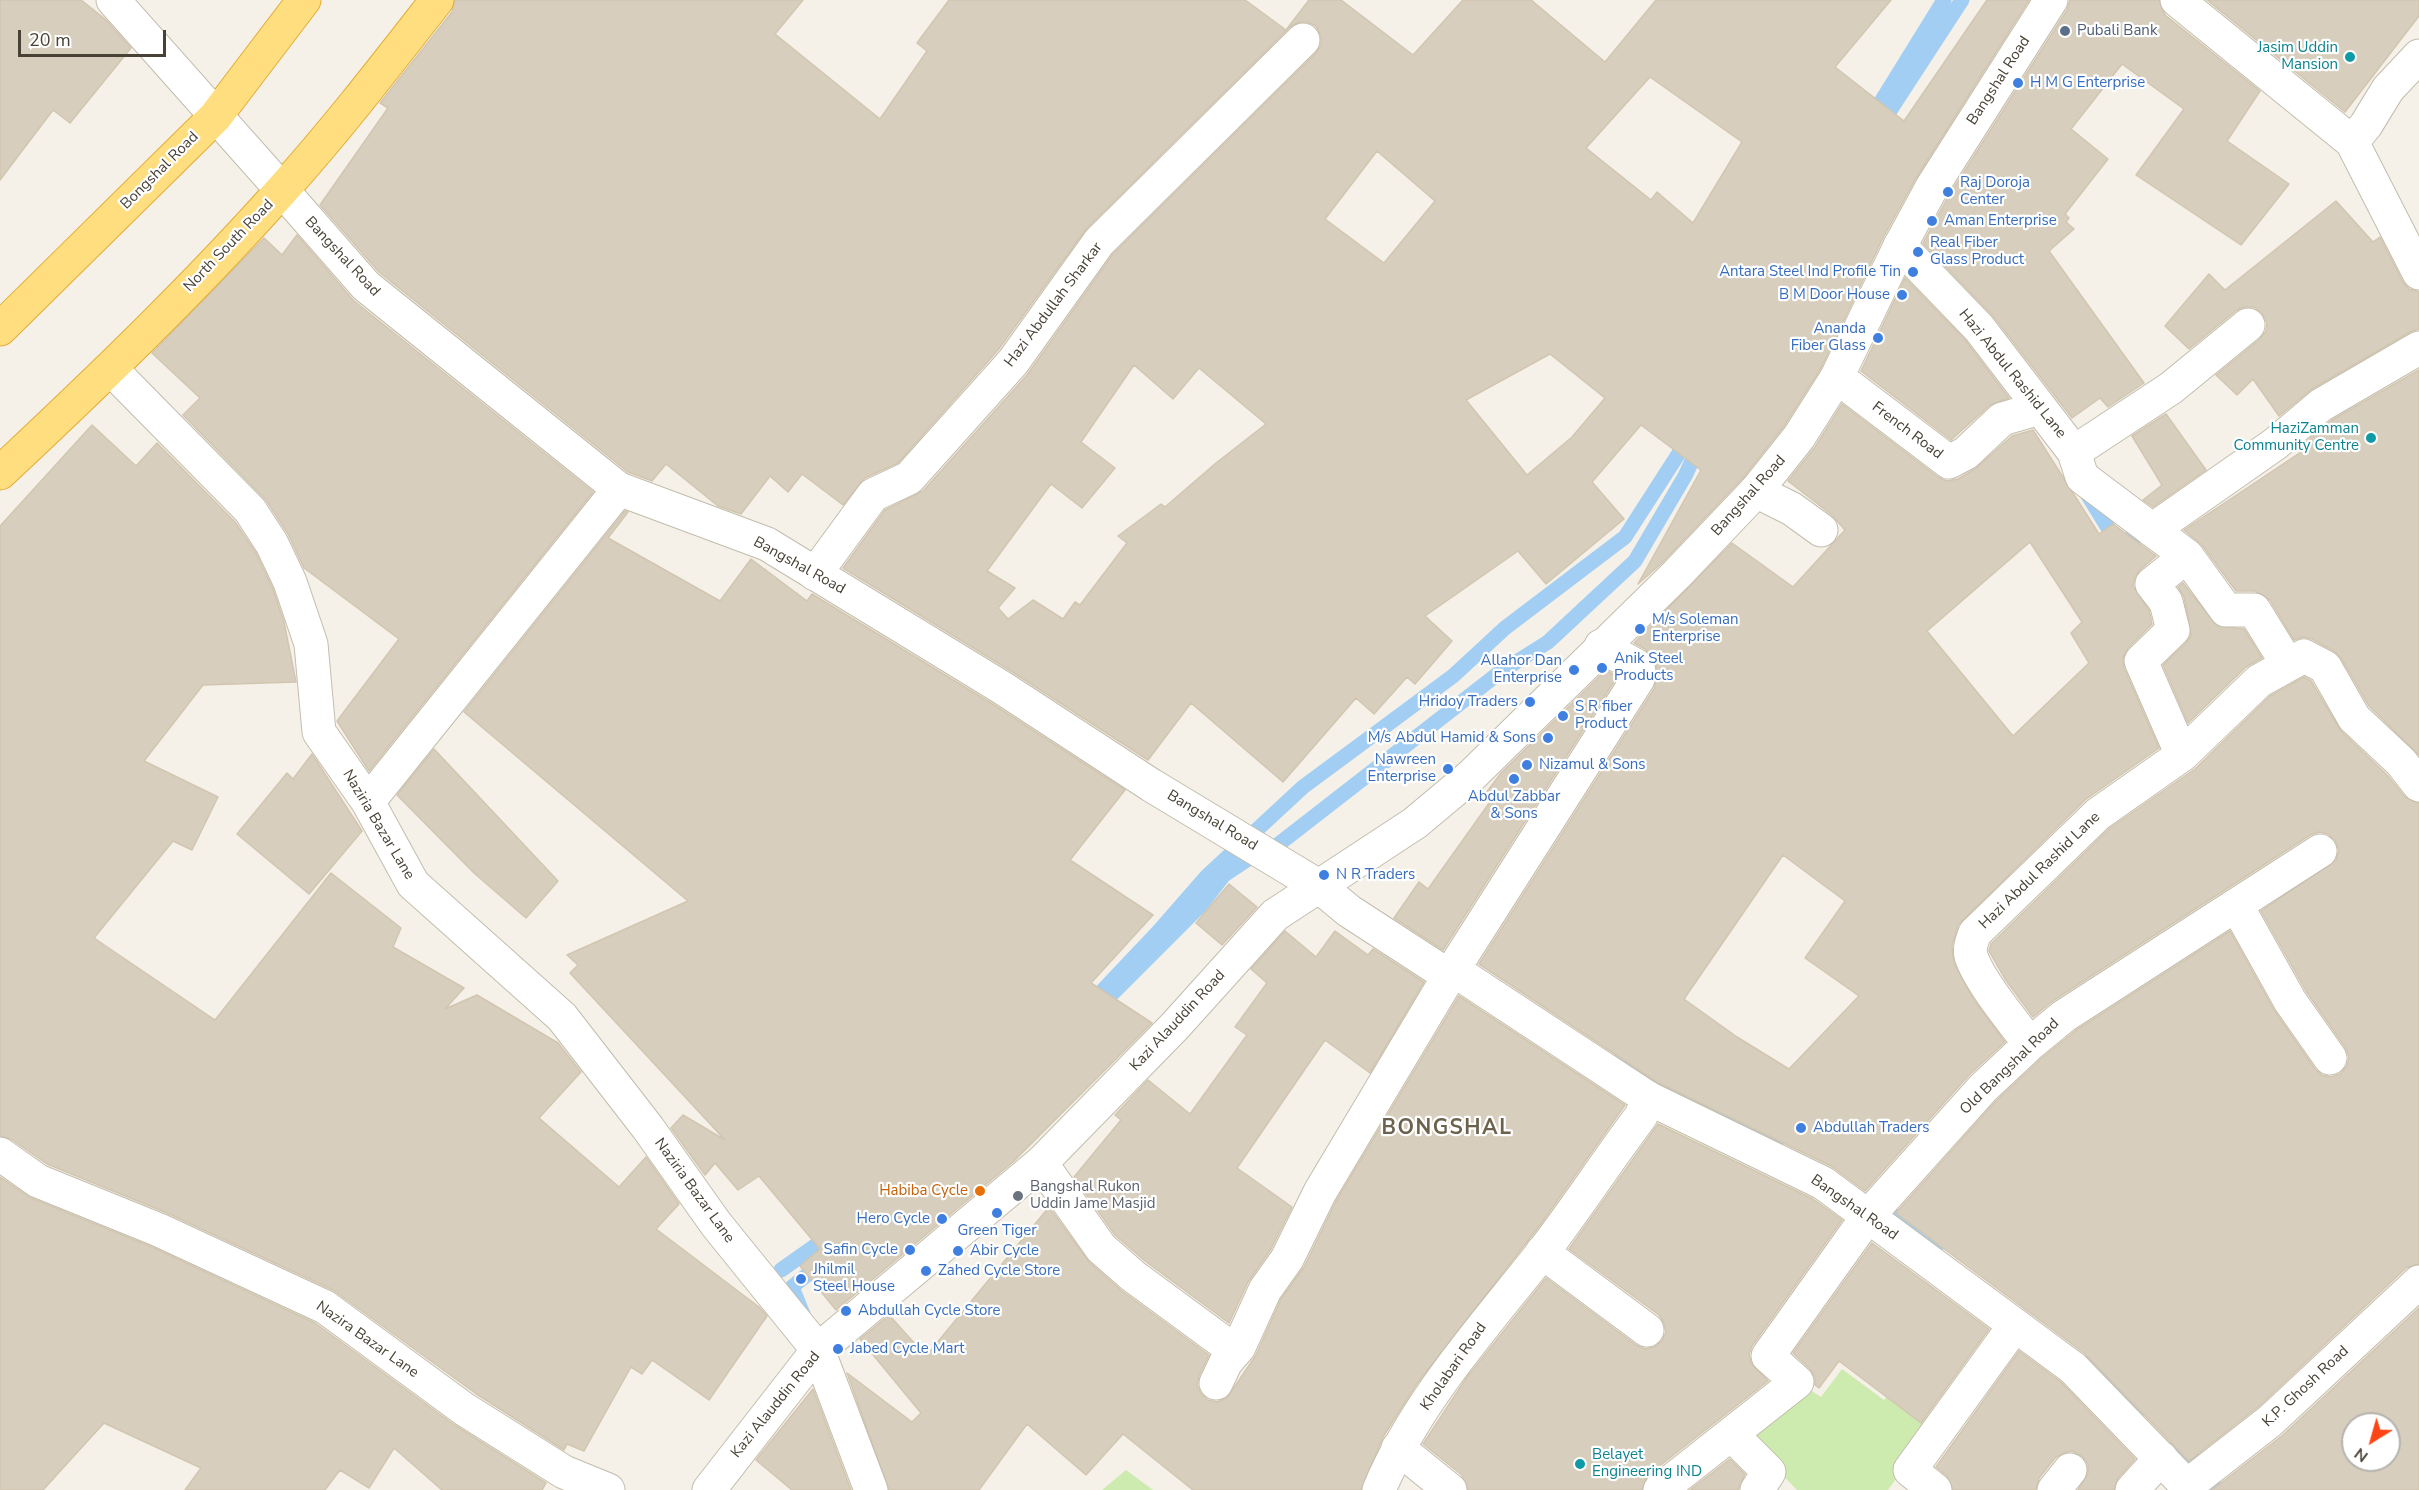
<!DOCTYPE html>
<style>
body{margin:0}
#map{position:relative;width:2419px;height:1490px;overflow:hidden;background:#f5f1e8;font-family:"Nunito Sans",sans-serif}
canvas{display:block}
.north{position:absolute;left:2341px;top:1412px;width:60px;height:60px;box-sizing:border-box;background:#fff;border:2px solid #b6b3af;border-radius:50%;rotate:217deg;font-size:16px;font-weight:700;line-height:24px;text-align:center;color:#484236}
.north::after{content:'';display:block;margin:auto;width:21px;height:27px;background:#ff4415;clip-path:polygon(50% 0,100% 100%,50% 72%,0 100%)}
.scale{position:absolute;left:18px;top:30px;width:148px;height:27px;box-sizing:border-box;border:3px solid #484236;border-top:0;padding-left:8px;font-size:18px;line-height:21px;white-space:nowrap;color:#484236;-webkit-text-stroke:4px #fff;paint-order:stroke}
</style>
<div id="map">
<canvas width="2419" height="1490"></canvas>
<div class="north">N</div>
<div class="scale">20 m</div>
</div>
<script>
const g = document.querySelector('canvas').getContext('2d');
g.lineJoin = 'round';
function paint(path, color) { g.fillStyle = color; g.fill(path, 'evenodd'); }
function stroke(path, color, width, dash) { g.strokeStyle = color; g.lineWidth = width; g.lineCap = dash ? 'butt' : 'round'; g.setLineDash(dash || []); g.stroke(path); }
function label(font, color, halo, rows, align = 'center') {
  g.font = font + ' "Nunito Sans",sans-serif'; g.lineWidth = 4.5; g.setLineDash([]); g.textBaseline = 'middle'; g.strokeStyle = halo; g.fillStyle = color; for (const [text, x, y, turn = 0] of rows) {
    g.save(); g.translate(x, y); g.rotate((+turn || 0) * Math.PI / 180); g.textAlign = isNaN(turn) ? turn : align; if (halo) g.strokeText(text, 0, 0); g.fillText(text, 0, 0); g.restore();
  }
}
paint(new Path2D(`
 M1842,1369L1884,1400L1893,1390L1936,1423L1888,1490H1797L1745,1436L1804,1386L1821,1397Z
 M1126,1470L1153,1490H1102Z`), '#cdeaaf');
stroke(new Path2D(`
 M1871,118L1944,0
 M1880,126L1962,0
 M2086,492L2118,544L2153,529
 M1275,847L1499,673L1548,642L1635,561L1685,476L1700,444
 M1103,1003L1200,906L1224,875L1254,855L1262,860
 M1089,1005L1159,931L1207,876L1303,787L1453,676L1505,628L1625,537L1690,436
 M1619,1061L1776,1142
 M1876,1202L1936,1247
 M781,1270L832,1234
 M803,1314L792,1287L823,1262
 M2089,1363L2140,1409
 M2177,1444L2199,1465L2217,1490`), '#a3cef3', 15);
const building = new Path2D(`
 M0,0H81L105,19L131,48L70,123L53,110L0,180Z
 M455,0H803L775,34L880,119L927,51L917,43L949,0H1245L1286,30L1309,0H1341L1413,55L1463,0H1531L1605,62L1656,0H1891L1835,67L1904,121L1987,0H2029L1916,178L1883,238L1821,368L1784,426L1742,479L1663,562L1638,584L1701,470L1641,425L1592,482L1624,519L1546,584L1518,551L1425,616L1452,641L1415,684L1407,677L1374,714L1356,698L1283,782L1191,703L1148,760L1011,671L843,568L885,510L923,491L1027,375L1113,254L1316,53L1321,45V36L1316,26L1308,22H1299L1290,27L1086,229L998,350L898,463L865,478L843,505L802,474L788,492L770,476L741,514L718,506L666,464L652,481L628,472L379,272L320,205L388,108L380,103L452,12ZM1650,77L1742,142L1693,223L1657,192L1651,200L1586,148ZM1377,151L1435,201L1384,263L1325,219ZM1550,354L1605,398L1572,437L1527,475L1466,400ZM1134,365L1173,399L1199,368L1266,424L1216,463L1165,507L1161,504L1118,536L1127,543L1080,605L1075,602L1063,619L1033,600L1008,619L998,608L1015,588L987,571L1051,484L1082,508L1115,468L1081,442Z
 M2070,0H2159L2165,15L2260,91L2227,141L2289,184L2241,245L2136,175L2184,109L2122,64L2071,129L2108,159L2065,214L2069,218L2066,222L2074,229L2049,251L2144,383L2108,407L2100,398L2072,418L1994,317L1923,243L1948,197L2067,10Z
 M2207,0H2419V16L2345,112Z
 M2336,201L2373,242L2380,237L2403,282L2409,289L2419,292V329L2410,332L2312,389L2279,416L2253,379L2237,395L2216,375L2260,339L2266,331L2267,323L2262,313L2254,307H2244L2237,310L2189,349L2165,326L2209,274L2225,290Z
 M297,235L354,301L593,492L369,771L337,721L399,639L304,568L288,534L266,500L183,415L200,398L152,353L264,238L282,255Z
 M1905,278L1965,340L2009,398L1990,405L1951,440L1861,371Z
 M2419,370V755L2369,706L2341,658L2334,651L2312,639L2303,637L2294,640L2270,600L2255,591H2236L2202,545L2184,530L2304,450L2301,446L2332,420Z
 M1842,404L1938,477L1947,481L1958,479L1975,469L2012,436L2033,430L2099,534L2113,524L2156,556L2140,570L2135,577L2133,586L2149,610L2152,624L2128,648L2123,658L2124,668L2159,748L2085,800L1958,925L1952,946L1954,963L1974,1000L2005,1042L1969,1075L1865,1191L1831,1166L1657,1082L1479,964L1654,689L1658,673L1655,661L1645,649L1634,643L1732,543L1793,587L1845,530L1832,515L1788,481L1815,447ZM2030,542L2082,622L2071,633L2089,663L2013,736L1927,631ZM1783,855L1845,901L1805,958L1859,996L1789,1069L1737,1037L1684,999Z
 M2166,414L2206,470L2153,507L2143,500L2162,485L2132,436Z
 M92,425L136,466L157,443L235,522L256,553L273,589L284,622L296,682L203,685L144,761L218,797L192,850L173,841L94,938L215,1020L331,873L401,928L393,947L464,988L445,1009L477,995L558,1043L581,1072L539,1118L619,1187L646,1157L679,1204L656,1229L759,1307L767,1316L709,1400L652,1360L642,1374L631,1367L584,1451L567,1444L564,1450L475,1393L333,1290L167,1213L47,1164L11,1139L0,1136V526Z
 M625,511L628,512L608,538L720,601L751,559L807,601L812,594L991,703L1125,790L1070,860L1153,915L1091,983L1152,1023L1014,1161L836,1310L800,1266L820,1249L759,1176L738,1190L715,1163L705,1175L671,1128L683,1115L725,1140L570,973L578,965L567,955L688,901L464,712Z
 M2183,583L2217,626L2244,629L2262,658L2246,667L2188,723L2163,665L2186,643L2191,635L2184,597L2178,587Z
 M1606,670L1617,677L1443,950L1394,918L1419,882L1428,889L1490,802L1483,797L1501,773Z
 M2304,677L2311,681L2341,731L2387,775L2405,797L2419,803V1264L2406,1268L2258,1407L2189,1461L2084,1353L1896,1213L1996,1101L2042,1058L2075,1031L2230,931L2274,1010L2315,1069L2322,1075L2331,1077L2340,1074L2347,1066L2349,1057L2345,1047L2306,991L2261,911L2336,860L2339,850L2335,840L2328,834L2319,832L2310,835L2054,1000L2033,1017L2005,979L1989,951L1991,944L2110,828L2195,769L2270,696Z
 M434,749L558,881L526,918L474,873L397,795Z
 M312,754L362,831L309,894L237,834L287,773L293,779Z
 M1229,884L1257,907L1222,945L1196,923Z
 M1285,931L1316,957L1335,931L1368,955L1373,949L1424,982L1370,1073L1325,1040L1237,1168L1292,1207L1271,1249L1248,1282L1229,1323L1145,1261L1115,1235L1074,1177L1121,1120L1115,1115L1148,1080L1190,1114L1247,1035L1235,1027L1267,983L1251,969Z
 M1459,996L1625,1105L1540,1225L1416,1385L1383,1437L1361,1490H1193L1123,1434L1086,1475L1027,1424L979,1490H889L847,1373L912,1422L921,1413L860,1339L889,1315L926,1356L1049,1207L1089,1262L1122,1291L1209,1355L1199,1376L1197,1385L1201,1394L1208,1400L1217,1402L1227,1398L1256,1355L1281,1299L1304,1267L1336,1201Z
 M1658,1124L1813,1199L1842,1220L1752,1346L1749,1354L1751,1363L1768,1381L1648,1475L1642,1490H1468L1462,1475L1423,1444L1467,1377L1546,1278L1636,1345L1645,1349L1654,1347L1662,1341L1666,1332L1664,1323L1659,1315L1569,1249Z
 M0,1177L31,1198L152,1247L315,1323L453,1424L546,1483L542,1490H442L394,1448L369,1488L340,1470L325,1490H185L201,1468L104,1423L43,1490H0Z
 M1872,1243L1989,1329L1921,1423L1839,1361L1819,1388L1815,1385V1377L1810,1369L1793,1353Z
 M2419,1308V1490H2212L2283,1435ZM2353,1424H2389V1460H2353Z
 M2019,1351L2061,1382L2135,1459L2118,1478L2114,1490H2078L2088,1473V1464L2082,1456L2072,1451L2063,1453L2055,1458L2039,1478L2036,1490H1953L1947,1476L1936,1467Z
 M813,1389L851,1490H792L756,1460Z
 M1730,1459L1745,1474L1738,1490H1690Z`);
paint(building, '#d7cebd');
stroke(building, '#d2c6b0', 1.5);
const minor = new Path2D(`
 M113,0L282,190
 M2177,0L2352,142L2419,273
 M2352,142L2366,125L2388,89L2419,56
 M1900,246L1979,328L2074,452L2082,477L2187,556L2226,610H2254L2288,665
 M111,369L250,510L272,544L290,582L311,644L319,732L368,802L413,884L562,1017L648,1128L716,1224L818,1350L871,1490
 M1837,377L1949,462L1966,453L2002,419L2040,408
 M2074,452L2171,388L2248,325
 M1756,491L1792,509L1821,530
 M2152,530L2275,444L2321,405L2419,348
 M815,574L873,495L909,478L1013,362L1099,242L1303,40
 M2182,755L2141,661L2173,630L2166,602L2152,584L2187,556
 M368,802L619,489
 M2237,906L2290,1001L2330,1058
 M2030,1044C2014,1023 1979,981 1971,956C1969,949 1972,940 1975,933L2098,814L2182,755L2259,681L2304,656L2325,667L2354,718L2401,762L2419,785
 M0,1154L38,1181L159,1230L325,1307L464,1409L564,1472L608,1490
 M1041,1163L1101,1248L1133,1276L1235,1351
 M1542,1252L1647,1330
 M1216,1383L1226,1362L1239,1347L1265,1290L1287,1259L1320,1192L1449,976L1638,679L1639,671L1635,665L1601,646
 M1731,1434L1769,1472L1757,1490
 M1398,1448L1450,1490
 M2188,1485L2270,1421L2419,1282
 M1379,1490C1416,1401 1483,1328 1542,1253C1576,1209 1607,1161 1641,1116L1648,1098
 M1660,1490L1797,1382L1768,1356L1868,1216L1983,1088L2030,1044L2064,1016L2320,851
 M1935,1490L1910,1470L2015,1325
 M2054,1490L2070,1470
 M2132,1490L2161,1458`);
const tertiary = new Path2D(`
 M282,190L366,286L619,489L767,544L1001,687L1151,785L1320,887L1349,911L1449,976
 M1452,969L1648,1098L1823,1183L2073,1368L2191,1490
 M709,1490L818,1350L1041,1163L1175,1026L1275,915L1415,823L1470,777L1676,575L1756,491L1799,437L1837,377L1900,246L1932,187L2051,0`);
const trunk = new Path2D(`
 M0,329L215,117L304,0
 M0,473C97,382 194,289 282,190C337,129 387,64 437,0`);
stroke(minor, '#c3bdad', 35);
stroke(tertiary, '#c3bdad', 35);
stroke(trunk, '#e3ac34', 35);
stroke(minor, '#fff', 33);
stroke(tertiary, '#fff', 33);
stroke(trunk, '#ffde80', 33);
for (const [x, y, r, color] of [
 [2065,31,6,"#5c6f8a"],
 [2350,57,6,"#0f9aa8"],
 [2018,83,6,"#3f7fe0"],
 [1948,192,6,"#3f7fe0"],
 [1932,221,6,"#3f7fe0"],
 [1918,252,6,"#3f7fe0"],
 [1913,272,6,"#3f7fe0"],
 [1902,295,6,"#3f7fe0"],
 [1878,338,6,"#3f7fe0"],
 [2371,438,6,"#0f9aa8"],
 [1640,629,6,"#3f7fe0"],
 [1602,668,6,"#3f7fe0"],
 [1574,670,6,"#3f7fe0"],
 [1530,702,6,"#3f7fe0"],
 [1563,716,6,"#3f7fe0"],
 [1548,738,6,"#3f7fe0"],
 [1527,765,6,"#3f7fe0"],
 [1448,769,6,"#3f7fe0"],
 [1514,779,6,"#3f7fe0"],
 [1324,875,6,"#3f7fe0"],
 [1801,1128,6,"#3f7fe0"],
 [980,1191,6,"#e8710a"],
 [1018,1196,6,"#6b7280"],
 [997,1213,6,"#3f7fe0"],
 [942,1219,6,"#3f7fe0"],
 [910,1250,6,"#3f7fe0"],
 [958,1251,6,"#3f7fe0"],
 [926,1271,6,"#3f7fe0"],
 [801,1279,6,"#3f7fe0"],
 [846,1311,6,"#3f7fe0"],
 [838,1349,6,"#3f7fe0"],
 [1580,1464,6,"#0f9aa8"]
]) { const dot = new Path2D(); dot.arc(x, y, r, 0, 2 * Math.PI); g.fillStyle = color; g.fill(dot); stroke(dot, '#fff', 2); }
label('15px', '#4e5e75', '#fff', [
 ["Pubali Bank",2077,31]
], 'left');
label('15px', '#0d838f', '#fff', [
 ["Jasim Uddin",2338,48],
 ["Mansion",2338,65],
 ["HaziZamman",2359,429],
 ["Community Centre",2359,446],
 ["Belayet",1592,1455,"left"],
 ["Engineering IND",1592,1472,"left"]
], 'right');
label('15px', '#484236', '#fff', [
 ["Bangshal Road",1999,81,-57],
 ["Bongshal Road",160,171,-45],
 ["North South Road",229,246,-46],
 ["Bangshal Road",342,257,47],
 ["Hazi Abdullah Sharkar",1054,305,-53],
 ["Hazi Abdul Rashid Lane",2012,374,51],
 ["French Road",1907,431,37],
 ["Bangshal Road",1749,496,-48],
 ["Bangshal Road",799,566,29],
 ["Bangshal Road",1212,821,31],
 ["Naziria Bazar Lane",378,825,59],
 ["Hazi Abdul Rashid Lane",2040,871,-44],
 ["Kazi Alauddin Road",1178,1021,-47],
 ["Old Bangshal Road",2010,1067,-44],
 ["Naziria Bazar Lane",694,1191,54],
 ["Bangshal Road",1854,1208,35],
 ["Nazira Bazar Lane",367,1340,35],
 ["Kholabari Road",1454,1367,-55],
 ["K.P. Ghosh Road",2306,1387,-43],
 ["Kazi Alauddin Road",776,1405,-51]
]);
label('15px', '#366cbe', '#fff', [
 ["H M G Enterprise",2030,83],
 ["Raj Doroja",1960,183],
 ["Center",1960,200],
 ["Aman Enterprise",1944,221],
 ["Real Fiber",1930,243],
 ["Glass Product",1930,260],
 ["Antara Steel Ind Profile Tin",1901,272,"right"],
 ["B M Door House",1890,295,"right"],
 ["Ananda",1866,329,"right"],
 ["Fiber Glass",1866,346,"right"],
 ["M/s Soleman",1652,620],
 ["Enterprise",1652,637],
 ["Anik Steel",1614,659],
 ["Products",1614,676],
 ["Allahor Dan",1562,661,"right"],
 ["Enterprise",1562,678,"right"],
 ["Hridoy Traders",1518,702,"right"],
 ["S R fiber",1575,707],
 ["Product",1575,724],
 ["M/s Abdul Hamid & Sons",1536,738,"right"],
 ["Nawreen",1436,760,"right"],
 ["Enterprise",1436,777,"right"],
 ["Nizamul & Sons",1539,765],
 ["Abdul Zabbar",1514,797,"center"],
 ["& Sons",1514,814,"center"],
 ["N R Traders",1336,875],
 ["Abdullah Traders",1813,1128],
 ["Hero Cycle",930,1219,"right"],
 ["Green Tiger",997,1231,"center"],
 ["Safin Cycle",898,1250,"right"],
 ["Abir Cycle",970,1251],
 ["Jhilmil",813,1270],
 ["Steel House",813,1287],
 ["Zahed Cycle Store",938,1271],
 ["Abdullah Cycle Store",858,1311],
 ["Jabed Cycle Mart",850,1349]
], 'left');
label('15px', '#5b616d', '#fff', [
 ["Bangshal Rukon",1030,1187],
 ["Uddin Jame Masjid",1030,1204]
], 'left');
label('15px', '#c56008', '#fff', [
 ["Habiba Cycle",968,1191]
], 'right');
g.letterSpacing = '1.5px';
label('bold 21px', '#6b614d', '#fff', [
 ["BONGSHAL",1447,1129]
]);
g.letterSpacing = '0px';
</script>
